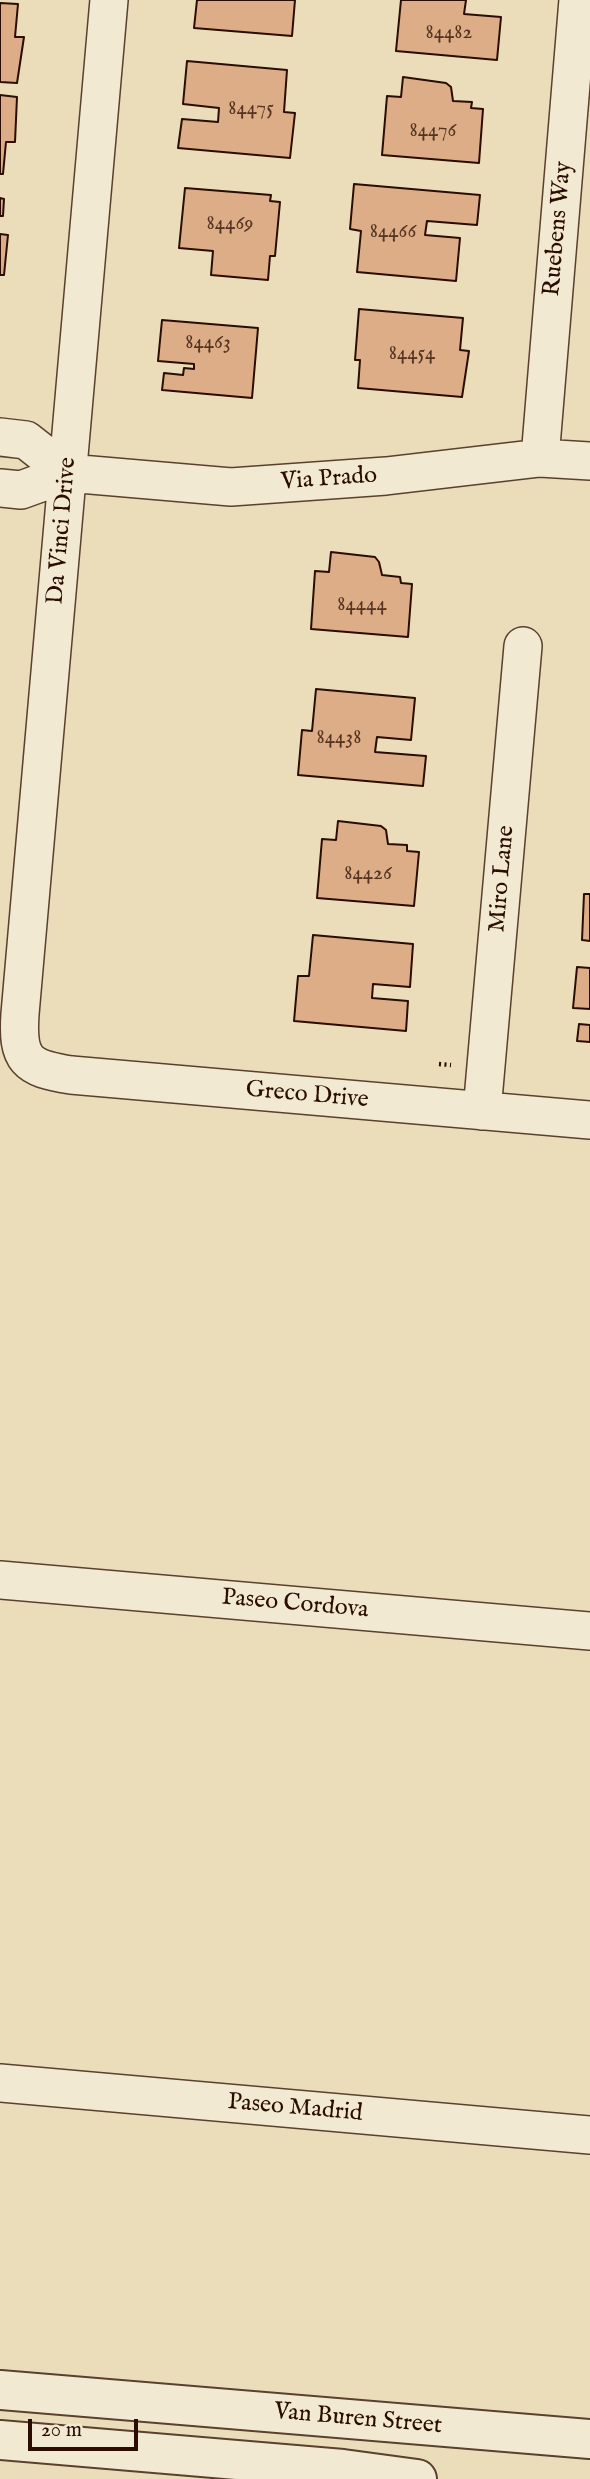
<!DOCTYPE html>
<style>
body{margin:0}
#map{position:relative;width:590px;height:2479px;overflow:hidden;background:#ebddb9;font-family:"IM FELL English",serif}
canvas{display:block}
.scale{position:absolute;left:28px;top:2419px;width:110px;height:32px;box-sizing:border-box;border:4px solid #2a0c00;border-top:0;padding-left:9px;font-size:21px;line-height:24px;white-space:nowrap;color:#2a0c00;-webkit-text-stroke:5px #f2e9d2;paint-order:stroke}
</style>
<div id="map">
<canvas width="590" height="2479"></canvas>
<div class="scale">20 m</div>
</div>
<script>
const g = document.querySelector('canvas').getContext('2d');
g.lineJoin = 'round';
function paint(path, color) { g.fillStyle = color; g.fill(path, 'evenodd'); }
function stroke(path, color, width, dash) { g.strokeStyle = color; g.lineWidth = width; g.lineCap = dash ? 'butt' : 'round'; g.setLineDash(dash || []); g.stroke(path); }
function label(font, color, halo, rows, align = 'center') {
  g.font = font + ' "IM FELL English",serif'; g.lineWidth = 6; g.setLineDash([]); g.textBaseline = 'middle'; g.strokeStyle = halo; g.fillStyle = color; for (const [text, x, y, turn = 0] of rows) {
    g.save(); g.translate(x, y); g.rotate((+turn || 0) * Math.PI / 180); g.textAlign = isNaN(turn) ? turn : align; if (halo) g.strokeText(text, 0, 0); g.fillText(text, 0, 0); g.restore();
  }
}
const building = new Path2D(`
 M197,0H295L292,36L194,28Z
 M401,0H466L464,14L501,17L497,60L396,51Z
 M0,3L18,4L15,37H24L17,83L0,82Z
 M187,61L287,70L284,112L295,113L290,158L178,148L182,119L218,122L219,108L183,104Z
 M403,77L446,83L451,87L453,101L472,102L471,108L483,109L479,163L382,155L387,96L401,97Z
 M0,95L17,97L15,142H6L3,174H0Z
 M354,184L480,195L477,225L427,221L425,235L460,238L456,281L357,272L361,231L350,229Z
 M185,188L271,195L270,201L280,202L275,256H270L268,280L211,275L213,251L179,248Z
 M0,198L4,199L3,216H0Z
 M0,234L8,235L4,275H0Z
 M359,309L463,318L460,350L469,351L462,397L358,388L360,360H355Z
 M162,320L258,328L252,398L162,390L164,373L183,375L184,368L194,369V364L158,361Z
 M331,552L375,557L379,562L382,575L400,577L401,583L412,584L408,637L311,629L315,571L329,572Z
 M316,689L415,698L411,740L377,737L375,752L426,756L423,786L298,775L302,730L312,731Z
 M338,821L381,826L386,830L388,844L407,845V851L419,852L414,906L317,898L322,839L336,840Z
 M584,894H590V941L582,940Z
 M313,935L413,944L410,987L373,984L372,998L408,1001L406,1031L294,1021L298,976H309Z
 M577,967L590,968V1009L573,1008Z
 M579,1024L590,1025V1042L577,1041Z`);
paint(building, '#dcad86');
stroke(building, '#2a0c00', 2);
const minor = new Path2D(`
 M109,0L20,1014C17,1060 26,1068 71,1075L590,1120
 M0,437L26,440L68,473
 M540,458L578,0
 M0,488L21,490L68,473L231,487L386,476L540,458L590,461
 M482,1111L523,646
 M0,1580L590,1631
 M0,2083L590,2135`);
const tertiary = new Path2D(`
 M0,2390L590,2439
 M0,2440L343,2469L417,2479`);
stroke(minor, '#5a402e', 40);
stroke(tertiary, '#5a402e', 42);
stroke(new Path2D(`
 M439,1064L451,1065`), '#2a0c00', 4.5, [2, 3.5]);
stroke(minor, '#f2e9d2', 37);
stroke(tertiary, '#f2e9d2', 38);
label('21px', '#563422', null, [
 ["84482",449,34],
 ["84475",251,110],
 ["84476",433,132],
 ["84469",230,225],
 ["84466",393,233],
 ["84463",208,344],
 ["84454",412,355],
 ["84444",362,606],
 ["84438",339,739],
 ["84426",368,875]
]);
label('24px', '#2a0c00', '#f2e9d2', [
 ["Ruebens Way",559,229,-85],
 ["Via Prado",329,480,-4],
 ["Da Vinci Drive",63,531,-85],
 ["Miro Lane",503,879,-85],
 ["Greco Drive",307,1096,5],
 ["Paseo Cordova",295,1605,5],
 ["Paseo Madrid",295,2109,5],
 ["Van Buren Street",358,2420,5]
]);
</script>
